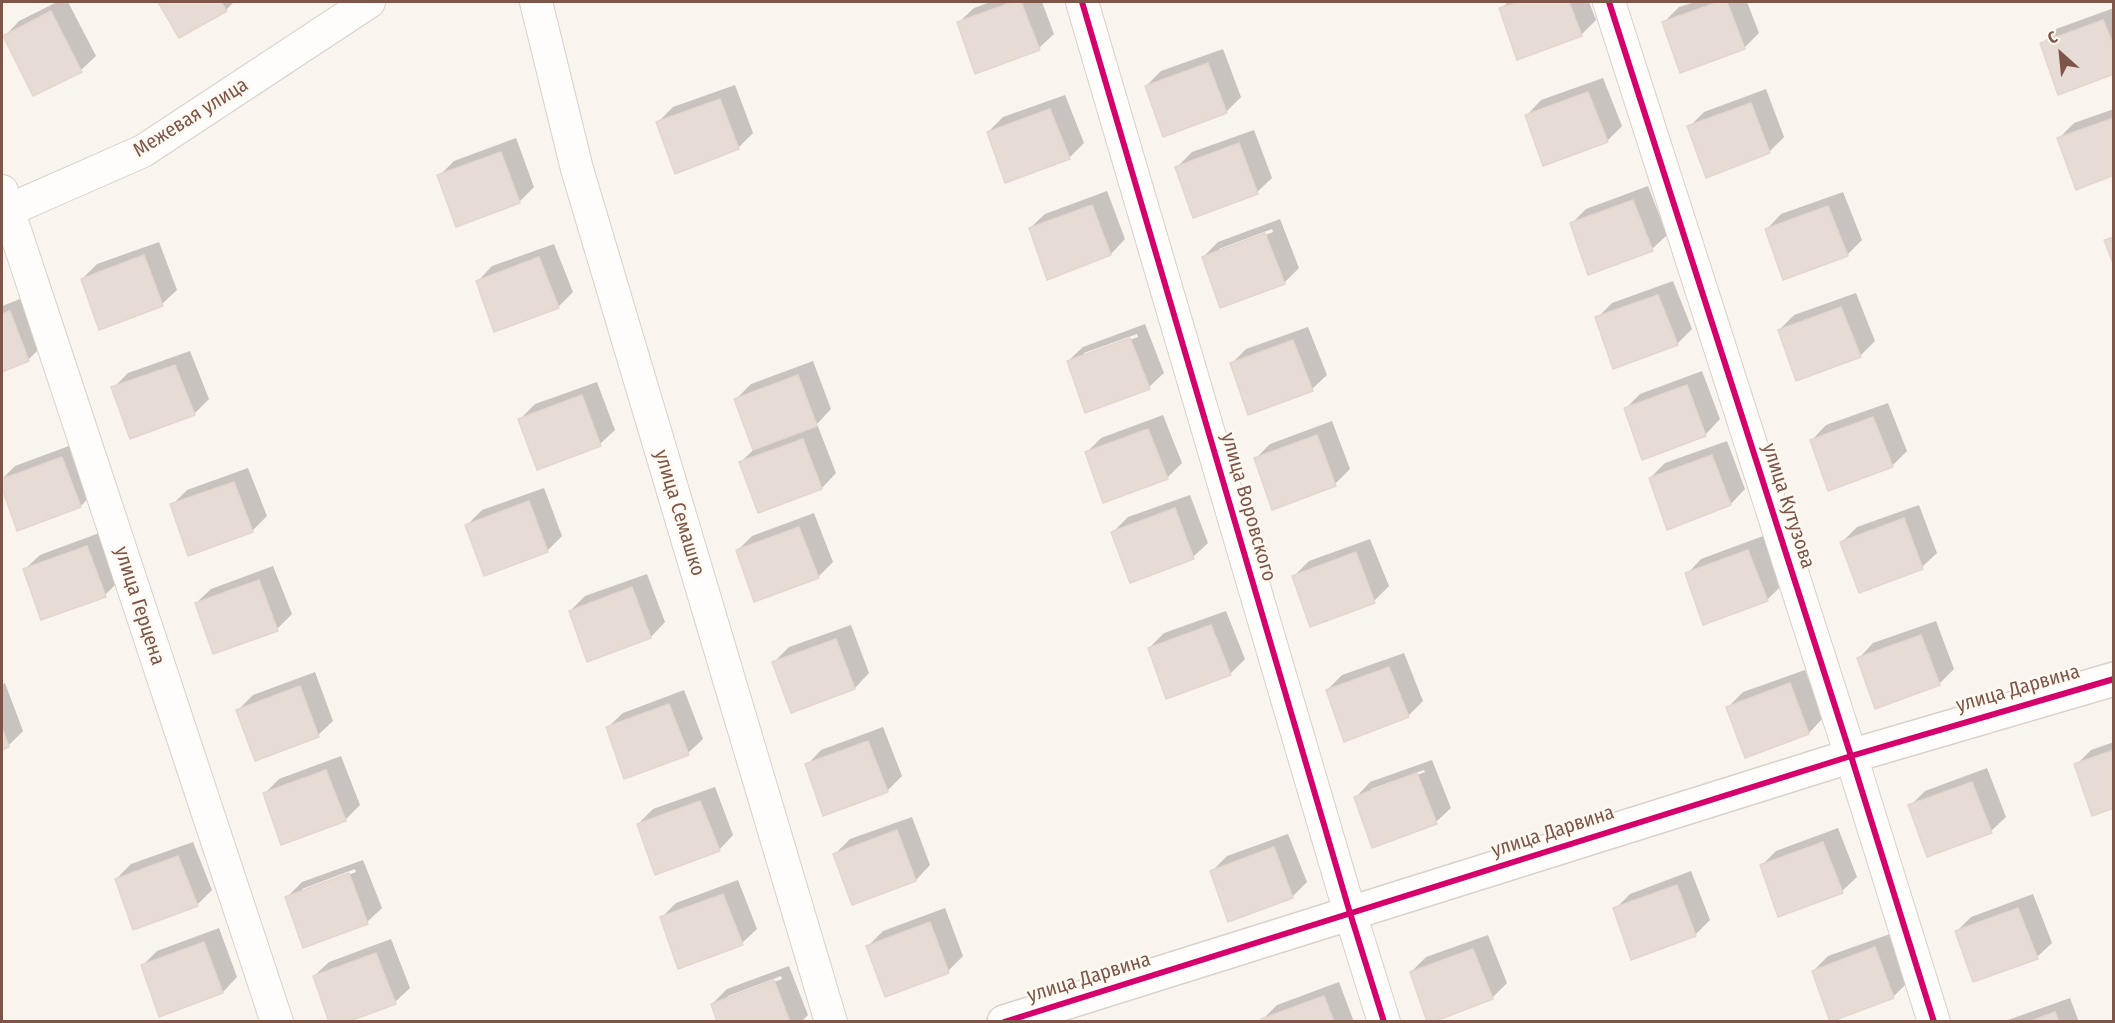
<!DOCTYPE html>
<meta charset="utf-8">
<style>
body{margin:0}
#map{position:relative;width:2115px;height:1023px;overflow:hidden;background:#faf4ee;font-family:"Fira Sans Condensed",sans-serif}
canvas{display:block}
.frame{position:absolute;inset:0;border:3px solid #7d5649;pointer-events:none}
.north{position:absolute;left:2031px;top:24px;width:60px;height:60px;-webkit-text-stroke:4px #fff9f2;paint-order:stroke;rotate:333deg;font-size:16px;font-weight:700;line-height:24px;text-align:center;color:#7d5649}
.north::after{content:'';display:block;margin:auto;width:21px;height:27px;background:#7d5649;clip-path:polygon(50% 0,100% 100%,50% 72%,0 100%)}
</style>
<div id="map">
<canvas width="2115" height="1023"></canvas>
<div class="frame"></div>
<div class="north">С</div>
</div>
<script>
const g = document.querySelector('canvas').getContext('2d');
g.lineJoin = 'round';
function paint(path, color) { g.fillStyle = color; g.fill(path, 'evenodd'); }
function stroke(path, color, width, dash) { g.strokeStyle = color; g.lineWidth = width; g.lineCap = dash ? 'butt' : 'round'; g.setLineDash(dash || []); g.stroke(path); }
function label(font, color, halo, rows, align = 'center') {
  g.font = font + ' "Fira Sans Condensed",sans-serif'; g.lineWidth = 4.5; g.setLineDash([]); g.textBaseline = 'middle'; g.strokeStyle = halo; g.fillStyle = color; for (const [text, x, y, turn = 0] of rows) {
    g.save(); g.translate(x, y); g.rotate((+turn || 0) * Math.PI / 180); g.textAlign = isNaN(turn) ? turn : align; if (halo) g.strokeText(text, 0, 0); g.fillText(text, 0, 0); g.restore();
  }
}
paint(new Path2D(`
 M57,2H68L96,56L81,70L34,94L5,36L19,21Z
 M160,2H234L226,10L180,36Z
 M990,2H1042L1054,34L1039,48L959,22L974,8Z
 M1508,2H1589L1596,20L1581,35L1501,9Z
 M1695,2H1747L1759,33L1744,48L1664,22L1679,7Z
 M2114,8V72L2042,44L2056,29Z
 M1223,49L1241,97L1226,112L1164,135L1146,86L1161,71Z
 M1603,78L1622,126L1607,141L1527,115L1541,100Z
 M735,85L753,133L738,148L658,122L673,107Z
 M1766,89L1784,137L1769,152L1689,127L1704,112Z
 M1065,95L1084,143L1069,158L988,132L1003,117Z
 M2114,109V174L2059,138L2074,123Z
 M1254,130L1272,178L1257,192L1177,167L1192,152Z
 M516,138L534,187L519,202L439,176L454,161Z
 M1648,186L1667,235L1652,249L1571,224L1586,209Z
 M1107,191L1125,239L1111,254L1030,228L1045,214Z
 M1843,192L1862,240L1847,255L1767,229L1781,214Z
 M1280,219L1299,268L1284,283L1203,257L1218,242ZM1272,229L1273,232L1219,252V249Z
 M159,242L177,290L162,304L82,279L97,264Z
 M554,244L573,292L558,307L478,281L492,266Z
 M1673,281L1692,329L1677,344L1597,318L1612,303Z
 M1856,293L1875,341L1860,356L1779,330L1794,315Z
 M25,297L43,345L28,360L2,370V306Z
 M1145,324L1164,373L1149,387L1068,361L1083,347ZM1137,334L1138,337L1084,356V353Z
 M1308,327L1327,375L1312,389L1231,364L1246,349Z
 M190,351L209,399L194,414L113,388L128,373Z
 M813,361L831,409L817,424L836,473L822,488L741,462L754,449L736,399L751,384Z
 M1702,371L1720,419L1706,434L1643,458L1625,409L1640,394Z
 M597,382L615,430L600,444L538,468L520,419L535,404Z
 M1888,403L1907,451L1892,466L1812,440L1826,425Z
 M1163,415L1182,463L1167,478L1087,452L1101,438Z
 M1332,421L1350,469L1335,484L1273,508L1255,459L1270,444Z
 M1727,441L1745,489L1731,504L1650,478L1665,463Z
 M77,443L95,491L81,506L18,529L2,479L15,466Z
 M248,468L267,516L252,531L172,505L187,490Z
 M544,488L562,536L548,550L485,574L467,525L482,510Z
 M1190,495L1208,543L1193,557L1113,532L1128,517Z
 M1919,505L1937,553L1922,567L1860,591L1842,542L1857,527Z
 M814,513L833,562L818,577L737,551L752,536Z
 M102,532L120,580L105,595L42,619L25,569L40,555Z
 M1763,536L1782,585L1767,600L1687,574L1701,559Z
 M1370,539L1389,586L1374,601L1294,576L1309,561Z
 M273,566L292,614L277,629L196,603L211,589Z
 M647,574L665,622L651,637L588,660L570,611L585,596Z
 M1226,611L1245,659L1230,674L1149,648L1164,633Z
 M1936,621L1954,669L1939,684L1859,658L1873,643Z
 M851,625L869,673L855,688L774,662L789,647Z
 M1404,653L1423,701L1408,716L1327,690L1342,675Z
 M1805,670L1823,718L1809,733L1728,707L1743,692Z
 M315,672L333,721L318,735L238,710L253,695Z
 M5,683L23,731L8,746L2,749V685Z
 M684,690L703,739L688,753L608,727L623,713Z
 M883,727L902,776L887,791L807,765L821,750Z
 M2114,742V807L2076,765L2091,750Z
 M341,756L360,805L345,820L264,794L279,779Z
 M1432,760L1451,808L1436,822L1356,797L1370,782ZM1424,770L1425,772L1371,792V789Z
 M1987,768L2006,817L1991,831L1910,806L1925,791Z
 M715,787L733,835L719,850L638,824L653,809Z
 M912,817L930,865L916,880L853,903L835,854L850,839Z
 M1838,828L1857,877L1842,891L1761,866L1776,851Z
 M1288,834L1307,882L1292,897L1212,871L1227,856Z
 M193,842L212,890L197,905L116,879L131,864Z
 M363,860L382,908L367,922L287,897L302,882ZM355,869L356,872L302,892V889Z
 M1691,871L1710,920L1695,935L1615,909L1630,894Z
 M738,880L757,929L742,943L662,917L676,903Z
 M2033,894L2052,943L2037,957L1957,931L1971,917Z
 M945,908L963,956L948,971L886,995L868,946L883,931Z
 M219,928L237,977L223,992L160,1015L142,966L157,951Z
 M1890,934L1908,982L1894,996L1831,1020L1813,971L1828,956Z
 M1488,935L1507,983L1492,998L1411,972L1426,957Z
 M391,939L410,988L395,1002L314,976L329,962Z
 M789,966L808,1015L801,1022H719L712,1004L727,989ZM781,976L782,979L728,999V996Z
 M1339,982L1354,1022H1263L1262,1020L1277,1005Z
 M2070,998L2079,1022H2007L2008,1020Z`), '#0003');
const building = new Path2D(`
 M158,2H221L227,11L179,38Z
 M1013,2H1021L1040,50L975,74L957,22Z
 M1518,2H1569L1582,36L1517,60L1499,8Z
 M1718,2H1727L1745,49L1680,73L1662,22Z
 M51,11L82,72L33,96L3,36Z
 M2103,20L2114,46V74L2058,95L2040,43Z
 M1208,63L1227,113L1163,137L1145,86Z
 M1588,92L1608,142L1543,166L1525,115Z
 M720,99L739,149L675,174L656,122Z
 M1751,103L1770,153L1706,178L1687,126Z
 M1050,109L1070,159L1005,183L987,132Z
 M2114,118V175L2076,190L2057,138Z
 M1239,143L1258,194L1193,218L1175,167Z
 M501,152L520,203L456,227L437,175Z
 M1633,200L1653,251L1588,275L1570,223Z
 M1092,205L1111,255L1047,280L1029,228Z
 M1828,206L1848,256L1783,280L1765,229Z
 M1265,233L1285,284L1220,308L1202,257Z
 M2114,237V266L2104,240Z
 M144,255L163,306L99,330L81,279Z
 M539,257L559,308L494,332L476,281Z
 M1658,295L1678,345L1613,369L1595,317Z
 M1841,307L1861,357L1796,381L1778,330Z
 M10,311L29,361L2,372V314Z
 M1130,338L1150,389L1085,413L1067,361Z
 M1293,340L1313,391L1248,415L1230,363Z
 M175,365L195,415L130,439L111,387Z
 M798,375L817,426L753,450L734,399Z
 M1687,385L1706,436L1642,460L1624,408Z
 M582,395L601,446L537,470L518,419Z
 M1873,417L1893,467L1828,491L1810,440Z
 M1148,429L1168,479L1103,503L1085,452Z
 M1317,435L1336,486L1272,510L1254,458Z
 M803,439L822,489L758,513L739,462Z
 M1712,455L1731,505L1667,530L1649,478Z
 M62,457L81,507L17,531L2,488V479Z
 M234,482L253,532L188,556L170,504Z
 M529,501L548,552L484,576L465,525Z
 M1175,508L1194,559L1130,583L1111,532Z
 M1904,518L1923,569L1859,593L1840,542Z
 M799,527L819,578L754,602L736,550Z
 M87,546L106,597L41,620L23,569Z
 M1748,550L1768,601L1703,625L1685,573Z
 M1356,552L1375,603L1310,627L1292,576Z
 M259,580L278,631L213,654L195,603Z
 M632,587L651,638L587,662L569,611Z
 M1211,625L1231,675L1166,699L1148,648Z
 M1921,635L1940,685L1875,709L1857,658Z
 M836,639L855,689L791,713L772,662Z
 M1389,667L1409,717L1344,742L1326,690Z
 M1790,683L1809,734L1745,758L1726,707Z
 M300,686L319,737L255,761L236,710Z
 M669,704L689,755L624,779L606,727Z
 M2,728L9,747L2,750Z
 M868,741L888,792L823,816L805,764Z
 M2114,750V808L2092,816L2074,764Z
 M326,770L346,821L281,845L263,793Z
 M1417,773L1437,824L1372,848L1354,797Z
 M1972,782L1992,833L1927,857L1908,805Z
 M700,801L720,851L655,875L637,824Z
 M897,830L916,881L852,905L833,854Z
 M1823,842L1843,893L1778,917L1760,865Z
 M1274,847L1293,898L1228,922L1210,871Z
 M178,856L198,906L133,930L115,879Z
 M349,873L368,924L303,948L285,897Z
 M1677,885L1696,936L1631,960L1613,908Z
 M723,894L743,945L678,969L660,917Z
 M2018,908L2038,959L1973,982L1955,931Z
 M930,922L949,973L885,997L866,946Z
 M204,942L223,993L159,1017L141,965Z
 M1875,947L1894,998L1830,1022L1812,971Z
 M1473,949L1493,999L1433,1022H1427L1410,972Z
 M376,953L396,1004L347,1022H329L313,976Z
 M774,980L790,1022H717L711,1004Z
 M1324,996L1334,1022H1261V1019Z
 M2055,1012L2059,1022H2028Z`);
paint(building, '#e7dbd5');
stroke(building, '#e4d6cf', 1.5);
const street = new Path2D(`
 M536,2L577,169L831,1022
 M1082,2L1350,913L1384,1022
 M1609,2L1851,756L1934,1022
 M2,191L277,1022
 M2,213L143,151L369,2`);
const secondary = new Path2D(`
 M1004,1022L1851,756L2114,679`);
stroke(street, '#d9d0ca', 34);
stroke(secondary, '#dbd1cb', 36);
stroke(street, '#fefdfc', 32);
stroke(secondary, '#fefdfc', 33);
stroke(new Path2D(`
 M1082,2L1350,913L1384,1022
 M1609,2L1851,756L1934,1022
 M1004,1022L1851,756L2114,679`), '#d6006c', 6);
label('20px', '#7d5649', '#fff9f2', [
 ["Межевая улица",191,118,-32],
 ["улица Кутузова",1788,506,72],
 ["улица Воровского",1248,507,74],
 ["улица Семашко",679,513,73],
 ["улица Герцена",139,606,72],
 ["улица Дарвина",2018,689,-16],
 ["улица Дарвина",1553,832,-18],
 ["улица Дарвина",1089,978,-17]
]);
</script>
